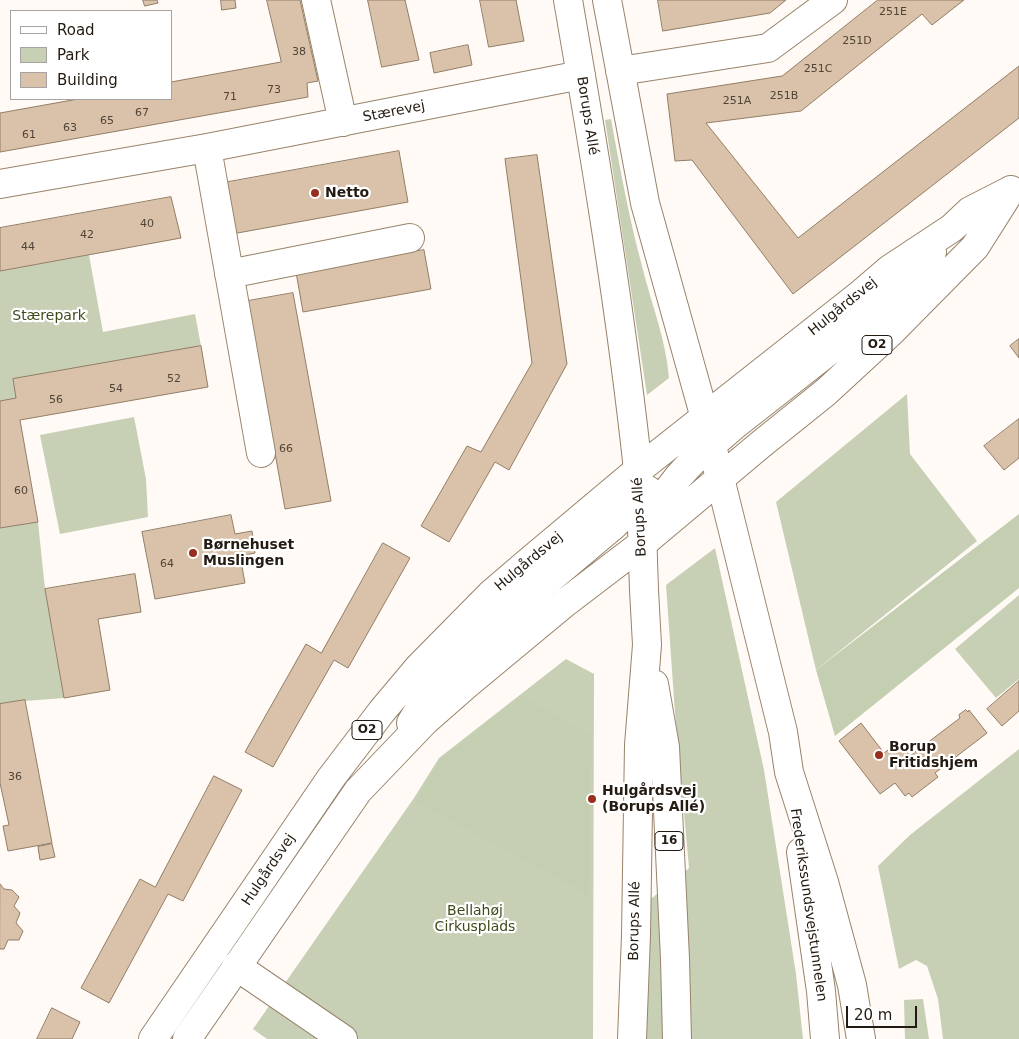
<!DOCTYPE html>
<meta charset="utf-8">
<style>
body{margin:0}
#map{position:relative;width:1019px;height:1039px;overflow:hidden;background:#fffaf5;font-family:"DejaVu Sans",sans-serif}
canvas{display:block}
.legend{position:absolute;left:10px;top:10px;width:162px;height:90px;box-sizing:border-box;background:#fff;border:1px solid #a7a3a0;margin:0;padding:6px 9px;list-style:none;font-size:15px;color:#231a11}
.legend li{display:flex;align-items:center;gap:10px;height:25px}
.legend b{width:25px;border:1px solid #a7a3a0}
.scale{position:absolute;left:846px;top:1006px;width:71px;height:22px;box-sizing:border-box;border:2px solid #231a11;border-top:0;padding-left:6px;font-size:15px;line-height:18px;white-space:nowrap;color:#231a11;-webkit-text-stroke:4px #fff;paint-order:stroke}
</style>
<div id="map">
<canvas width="1019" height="1039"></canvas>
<ul class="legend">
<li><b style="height:6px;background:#fff"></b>Road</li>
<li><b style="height:14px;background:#c7d0b5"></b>Park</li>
<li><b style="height:14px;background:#d9c2a9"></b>Building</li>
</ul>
<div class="scale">20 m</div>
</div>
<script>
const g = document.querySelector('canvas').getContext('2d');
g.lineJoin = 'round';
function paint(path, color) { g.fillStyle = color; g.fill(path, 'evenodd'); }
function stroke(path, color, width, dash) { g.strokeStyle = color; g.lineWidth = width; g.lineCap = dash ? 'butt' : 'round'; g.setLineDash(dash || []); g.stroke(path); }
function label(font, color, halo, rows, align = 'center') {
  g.font = font + ' "DejaVu Sans",sans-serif'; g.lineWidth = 4.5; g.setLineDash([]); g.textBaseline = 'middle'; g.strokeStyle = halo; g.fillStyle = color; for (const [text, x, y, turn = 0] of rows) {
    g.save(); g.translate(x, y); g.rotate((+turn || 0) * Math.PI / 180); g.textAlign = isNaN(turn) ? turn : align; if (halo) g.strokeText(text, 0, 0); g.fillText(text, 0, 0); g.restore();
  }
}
paint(new Path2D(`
 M611,119C620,168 629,218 642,266C651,303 666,339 669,378L647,395L605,120Z
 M89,255L103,332L195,314L201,346L16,398L0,401V271Z
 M907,394L910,454L977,541L816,670L776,502Z
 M134,417L146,479L148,517L60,534L40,435Z
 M38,522L45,589L64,698L25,701L0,705V528Z
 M715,548L764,770L796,974L803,1039H645L647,902L689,868L675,713L666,585Z
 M1019,595V679L996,698L955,649Z
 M566,659L594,674L593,1039H267L253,1029L414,798L439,758Z
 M1019,749V1039H943L938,999L927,966L916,960L899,969L878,866L910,835Z
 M923,999L929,1039H905L904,1000Z`), '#c7d0b5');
paint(new Path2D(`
 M1019,514V588L835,736L816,670Z
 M523,696L591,736L589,895L416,802L441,759Z`), '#c4ceb0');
const building = new Path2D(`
 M143,0H157L158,3L145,6Z
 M221,0H235L236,8L222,10Z
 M267,0H300L318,81L307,83L308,97L0,152V113L78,99H171V82L281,62Z
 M368,0H405L419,60L382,67Z
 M480,0H516L524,41L489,47Z
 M658,0H786L770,13L663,31Z
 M878,0H964L932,25L922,14L801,111L706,123L798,238L1019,66V118L793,294L692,160L675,161L667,94L782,76Z
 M468,45L472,65L434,73L430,53Z
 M399,151L408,202L232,234L223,183Z
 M537,155L567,364L509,470L495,462L449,542L421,526L467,446L481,452L532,363L505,159Z
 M171,197L181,238L0,271V228Z
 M424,250L431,289L303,312L296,272Z
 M293,293L331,501L285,509L248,301Z
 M1019,339V358L1010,346Z
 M201,346L208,387L20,420L38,522L0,528V401L16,398L13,379Z
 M1019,419V458L1004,470L984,446Z
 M231,515L235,534L252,531L255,553L240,556L245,583L155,599L142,532Z
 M383,543L410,558L348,668L334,660L273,767L245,752L306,644L321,653Z
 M135,574L141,612L98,619L110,690L64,698L45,589Z
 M1019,681V711L1002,726L987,709Z
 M25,700L52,843L8,851L3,826L9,825L0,783V704Z
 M966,710L968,712L969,710L987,733L935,773L938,777L912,797L909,793L905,796L895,783L880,794L839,741L861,723L884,753L899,742L910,756L960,718L959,715Z
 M214,776L242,790L183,901L168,894L109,1003L81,988L140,879L155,887Z
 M52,844L55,857L40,860L38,847Z
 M0,884L4,889L12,890L19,897L14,906L20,913L16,923L23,931L19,940H8L4,949H0Z
 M52,1008L80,1022L72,1039H37Z`);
paint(building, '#d9c2a9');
stroke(building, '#927d66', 1);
const minor = new Path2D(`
 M316,0L343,122
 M568,0C595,156 621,312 638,470
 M607,0L645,203L705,418
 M620,71L768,48L833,0
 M207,148L261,453
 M0,184L207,148L581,75
 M229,274L410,238
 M236,966L343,1039`);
const major = new Path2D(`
 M705,418L783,732L789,772L824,882L852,985L861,1039
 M651,524L665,494L679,476L693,461L736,424L838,344L904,284L932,252
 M654,684L665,747L675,959L677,1039
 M411,723L432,688L489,630L614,525L648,490
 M801,852L821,991L825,1039
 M153,1039L331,778L382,711L419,667L490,595L525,565L638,470L862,293L890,269L952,228L970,211L1011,190
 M187,1039L358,791L425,721L466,685L566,602L642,544L760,445L826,392L891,332L975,247L1011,190
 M632,1039L636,935L639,745L647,645L644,590L641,499L638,470`);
stroke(minor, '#98836b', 30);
stroke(major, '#98836b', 30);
stroke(minor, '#fff', 28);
stroke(major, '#fff', 28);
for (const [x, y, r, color] of [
 [315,193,5,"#982e1d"],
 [193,553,5,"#982e1d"],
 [879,755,5,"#982e1d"],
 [592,799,5,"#982e1d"]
]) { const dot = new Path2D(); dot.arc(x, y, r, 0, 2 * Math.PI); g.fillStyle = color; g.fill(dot); stroke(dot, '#fff', 2); }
label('11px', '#504437', null, [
 ["251E",893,12],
 ["251D",857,41],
 ["38",299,52],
 ["251C",818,69],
 ["73",274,90],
 ["251B",784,96],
 ["71",230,97],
 ["251A",737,101],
 ["67",142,113],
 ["65",107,121],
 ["63",70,128],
 ["61",29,135],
 ["40",147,224],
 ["42",87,235],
 ["44",28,247],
 ["52",174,379],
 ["54",116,389],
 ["56",56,400],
 ["66",286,449],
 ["60",21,491],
 ["64",167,564],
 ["36",15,777]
]);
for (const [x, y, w] of [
 [877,345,30],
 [367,730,30],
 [669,841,28]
]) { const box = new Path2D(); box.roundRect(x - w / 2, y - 9.5, w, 19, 4); g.fillStyle = '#fff'; g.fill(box); stroke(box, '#231a11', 1); }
label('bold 12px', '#231a11', null, [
 ["O2",877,345],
 ["O2",367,730],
 ["16",669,841]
]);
label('14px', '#231a11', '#fff', [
 ["Stærevej",394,112,-11],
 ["Borups Allé",587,116,81],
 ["Hulgårdsvej",843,307,-39],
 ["Borups Allé",640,517,-93],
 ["Hulgårdsvej",529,562,-40],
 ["Hulgårdsvej",269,870,-56],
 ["Frederikssundsvejstunnelen",808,905,82],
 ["Borups Allé",635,921,-89]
]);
label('bold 14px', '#231a11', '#fff', [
 ["Netto",325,193],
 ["Børnehuset",203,545],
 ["Muslingen",203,561],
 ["Borup",889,747],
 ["Fritidshjem",889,763],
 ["Hulgårdsvej",602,791],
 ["(Borups Allé)",602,807]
], 'left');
label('14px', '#3e4a1a', '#fff', [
 ["Stærepark",49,316],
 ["Bellahøj",475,911],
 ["Cirkusplads",475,927]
]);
</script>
